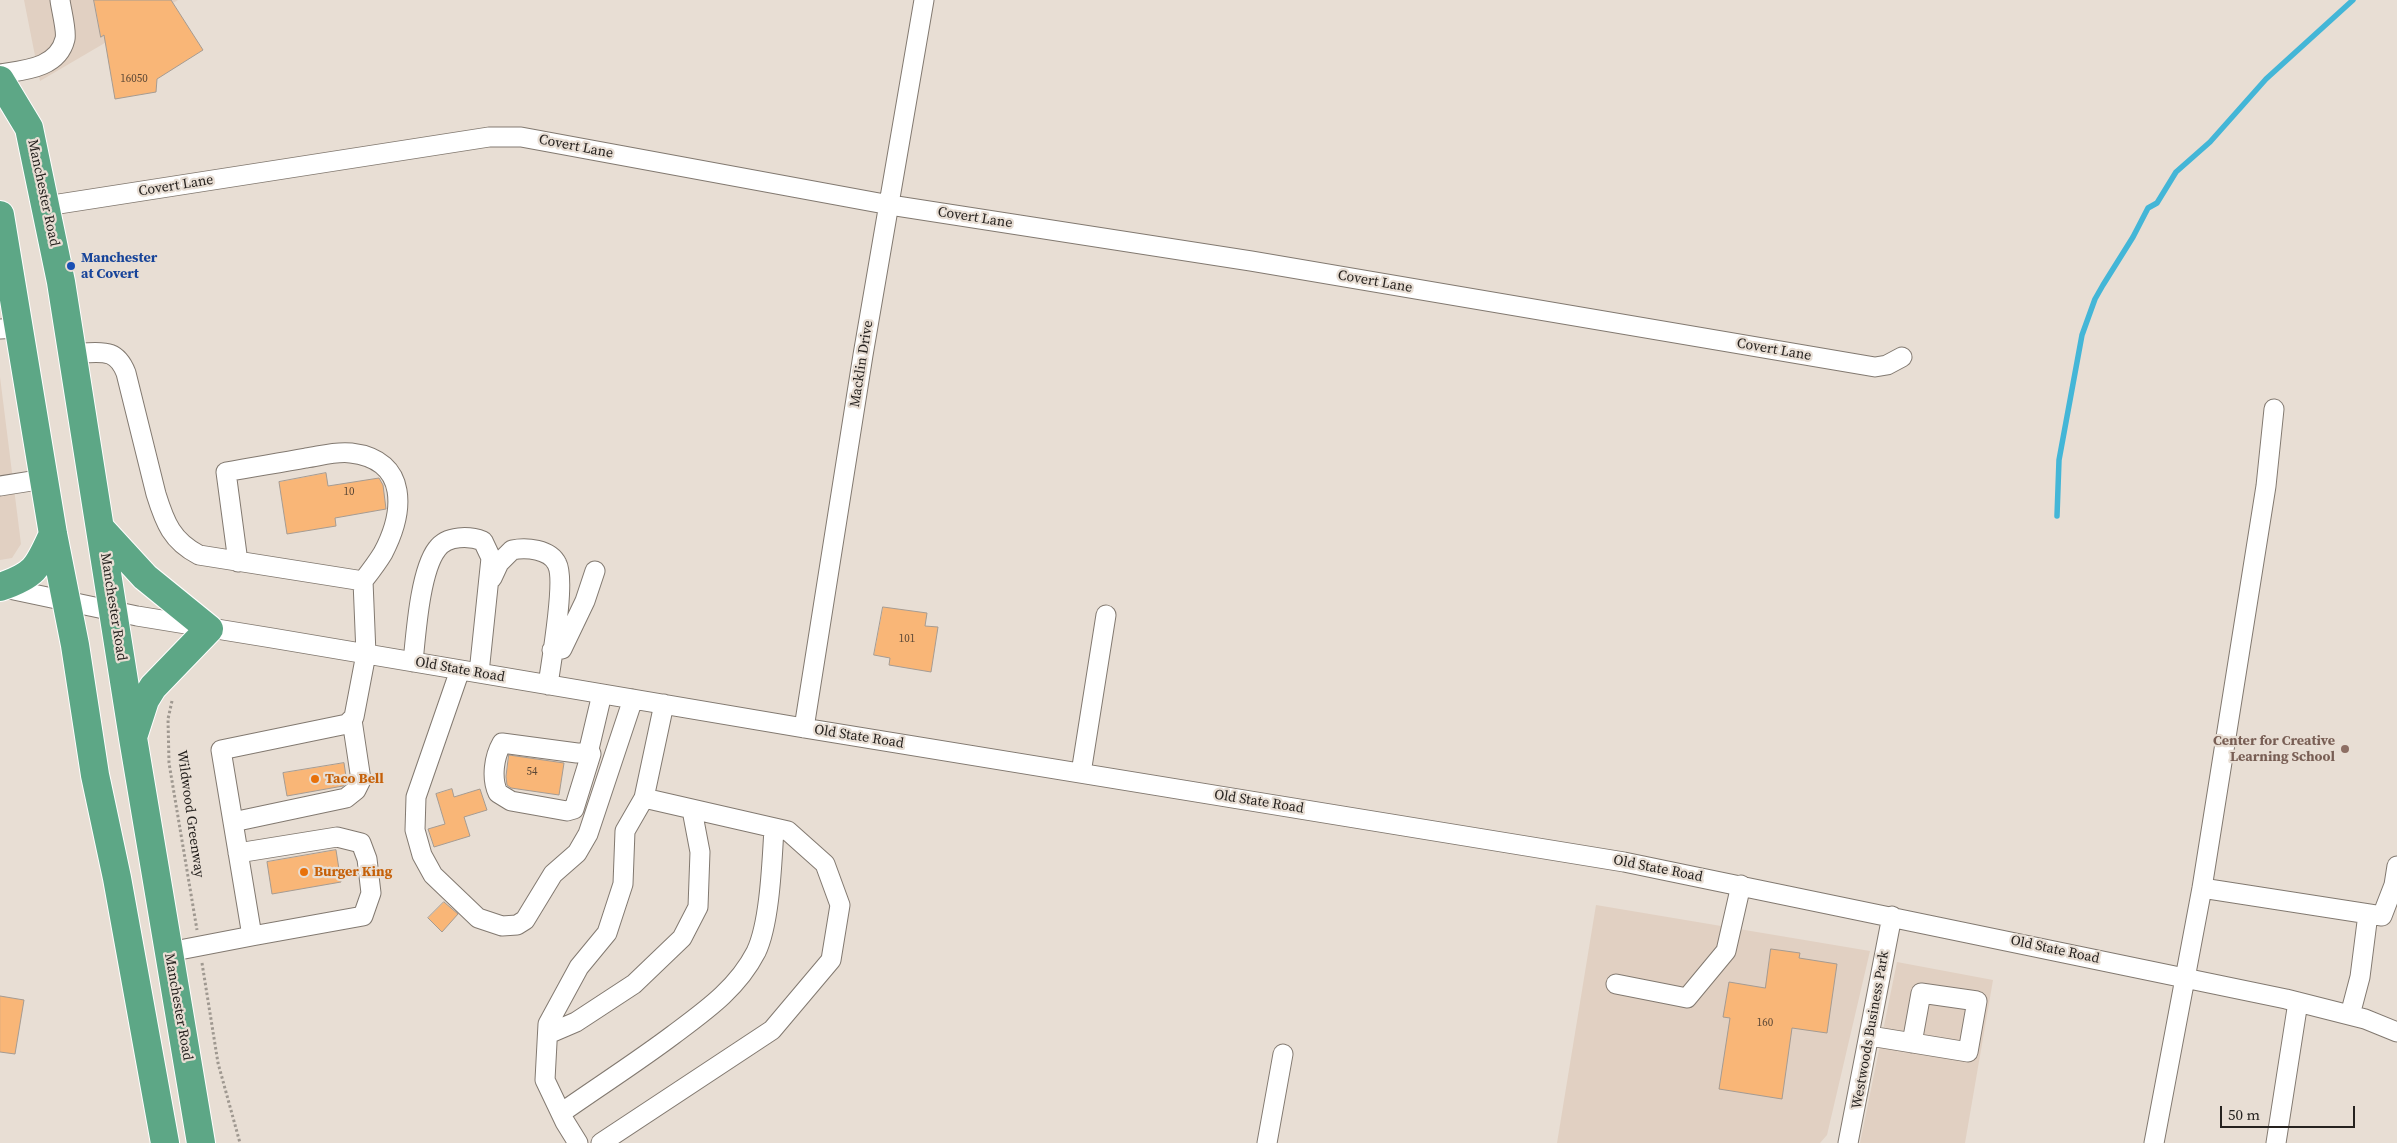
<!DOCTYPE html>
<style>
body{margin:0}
#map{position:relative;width:2397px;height:1143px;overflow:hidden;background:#e8ded4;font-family:"Source Serif 4",serif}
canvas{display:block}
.scale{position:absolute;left:2220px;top:1106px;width:135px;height:22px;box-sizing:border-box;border:2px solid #26221f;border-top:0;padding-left:6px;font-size:15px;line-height:18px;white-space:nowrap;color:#26221f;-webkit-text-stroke:4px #e8ded4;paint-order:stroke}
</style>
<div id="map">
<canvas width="2397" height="1143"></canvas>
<div class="scale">50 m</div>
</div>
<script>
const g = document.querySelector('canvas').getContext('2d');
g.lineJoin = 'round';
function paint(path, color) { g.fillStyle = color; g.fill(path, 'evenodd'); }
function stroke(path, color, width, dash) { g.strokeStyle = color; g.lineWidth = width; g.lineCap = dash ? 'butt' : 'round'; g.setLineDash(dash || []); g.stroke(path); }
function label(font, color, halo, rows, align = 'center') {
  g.font = font + ' "Source Serif 4",serif'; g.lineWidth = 4.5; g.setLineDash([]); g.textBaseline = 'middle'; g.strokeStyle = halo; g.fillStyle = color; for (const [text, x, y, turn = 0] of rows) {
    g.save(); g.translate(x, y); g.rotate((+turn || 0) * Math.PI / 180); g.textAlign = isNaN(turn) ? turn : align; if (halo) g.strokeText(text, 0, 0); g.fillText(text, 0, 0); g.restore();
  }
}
paint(new Path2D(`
 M24,0H178L40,81Z
 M0,377L21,544L12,558L0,560Z
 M1596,905L1870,951L1827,1135L1820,1143H1557Z
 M1897,962L1993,980L1965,1143H1860Z`), '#e1d0c2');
stroke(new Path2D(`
 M2057,516L2059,460L2082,335L2095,299L2103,285L2133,237L2148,208L2157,203L2176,172L2210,142L2266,79L2353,0`), '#43b6d7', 5.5);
const building = new Path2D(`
 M94,0H171L203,50L157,79L156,92L115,99L104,35L101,37Z
 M326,473L328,486L379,478L383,485L386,509L335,518L336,526L287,534L279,482Z
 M883,607L927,613L925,626L938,627L931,672L889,665L890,658L874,655Z
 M509,755L564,763L559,795L511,788L507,785L506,777Z
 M344,763L347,783L343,786L287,796L283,773Z
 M452,789L454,797L480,789L487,810L464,817L470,836L434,847L428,829L445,824L436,794Z
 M336,850L341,882L272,894L267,862Z
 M444,902L458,914L442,932L428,918Z
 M1771,949L1800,953L1799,958L1837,964L1827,1033L1792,1028L1782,1099L1719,1089L1730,1018L1723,1017L1729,982L1765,988Z
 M0,996L24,1000L15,1054L0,1052Z`);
paint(building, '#f9b677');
stroke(building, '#a59b92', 1);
const minor = new Path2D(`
 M0,74C25,70 58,68 65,39C67,31 61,9 60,0
 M46,206L489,137H521L890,205L1251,261L1875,367L1887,365L1902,357
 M0,329L18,328
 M73,353C98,354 115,345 126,373L156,494C165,523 172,541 199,555L363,581L366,654L354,717L347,724L221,750L252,936L169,952
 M0,486L44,479
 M238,562L226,472C253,467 279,463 306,458C320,456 336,451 351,453C410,460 404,513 383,553C377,563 370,572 363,581
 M492,578L499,563L512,550C526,547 550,549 557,564C566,581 551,662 548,685
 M0,587L137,616L272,638L804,728L1624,862L2286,999L2365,1019L2397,1032
 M552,650L562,649L585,601L595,571
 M413,662C416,633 420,571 437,549C447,535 470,536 483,541L491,558L479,673
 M460,670L416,797L415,830L422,855L433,875L478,918L502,926L517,925L525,920L553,874L577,853L588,834L633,699
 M804,728L863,355L924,0
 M589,749L585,753H577L502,743C494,757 491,778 498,793L511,801L567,811L574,809L591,754L589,749L602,694
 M1081,773L1106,615
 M233,822L346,798L356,790L361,780L352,720
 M238,853L337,837L361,843L367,859L371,893L363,916L252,936
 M2202,888L2382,916L2394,885L2397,866
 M1616,984L1687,998L1726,951L1741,885
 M2350,1015L2360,977L2368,914
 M548,1034L576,1022L634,984L682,938L698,907L700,852L692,810
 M1870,1036L1968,1052L1977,1001L1921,993L1912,1043
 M561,1113C598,1087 637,1062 673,1035C705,1011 737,989 756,952C770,923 772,861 774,828
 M578,1143L565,1122L545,1080L548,1024L579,967L607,933L623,884L625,831L644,798L664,704
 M601,1143L772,1030L831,960L840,905L825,864L788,831L644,798
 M1267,1143L1283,1054
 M1848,1143L1892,916
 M2154,1143L2202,888L2266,486L2274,409
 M2276,1143L2298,1002`);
const highway = new Path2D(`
 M0,80L29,128L61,282L133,738L201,1143
 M0,215L53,534L75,645L95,775L117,878L165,1143
 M100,528L145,577L209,629L153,687L145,700L134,734
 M0,587C36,575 38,567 53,534`);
stroke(minor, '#827970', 21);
stroke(highway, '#fff', 30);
stroke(new Path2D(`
 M172,701L168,719L169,763L197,930
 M202,963L218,1063L240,1143`), '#9f9890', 3, [2.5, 2.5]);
stroke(minor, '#fff', 19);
stroke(highway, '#5da786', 28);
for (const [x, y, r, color] of [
 [71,266,5,"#1a4fb4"],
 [2345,749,5,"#8d6e63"],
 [315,779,5,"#e8710a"],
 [304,872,5,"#e8710a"]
]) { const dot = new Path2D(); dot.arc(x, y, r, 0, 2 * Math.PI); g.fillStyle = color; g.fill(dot); stroke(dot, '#e8ded4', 2); }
label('11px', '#5b4735', null, [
 ["16050",134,79],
 ["10",349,492],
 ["101",907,639],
 ["54",532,772],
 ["160",1765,1023]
]);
label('14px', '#26221f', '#e8ded4', [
 ["Covert Lane",576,147,11],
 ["Covert Lane",176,186,-9],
 ["Manchester Road",43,193,78],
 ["Covert Lane",975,218,9],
 ["Covert Lane",1375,282,10],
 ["Covert Lane",1774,350,10],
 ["Macklin Drive",862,364,-81],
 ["Manchester Road",113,607,81],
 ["Old State Road",460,670,10],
 ["Old State Road",859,737,9],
 ["Old State Road",1259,802,9],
 ["Wildwood Greenway",190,814,82],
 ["Old State Road",1658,869,11],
 ["Old State Road",2055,950,12],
 ["Manchester Road",178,1007,80],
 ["Westwoods Business Park",1871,1030,-80]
]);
label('bold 14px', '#164399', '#e8ded4', [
 ["Manchester",81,258],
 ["at Covert",81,274]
], 'left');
label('bold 14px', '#785e54', '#e8ded4', [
 ["Center for Creative",2335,741],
 ["Learning School",2335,757]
], 'right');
label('bold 14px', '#c56008', '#e8ded4', [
 ["Taco Bell",325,779],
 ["Burger King",314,872]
], 'left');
</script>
